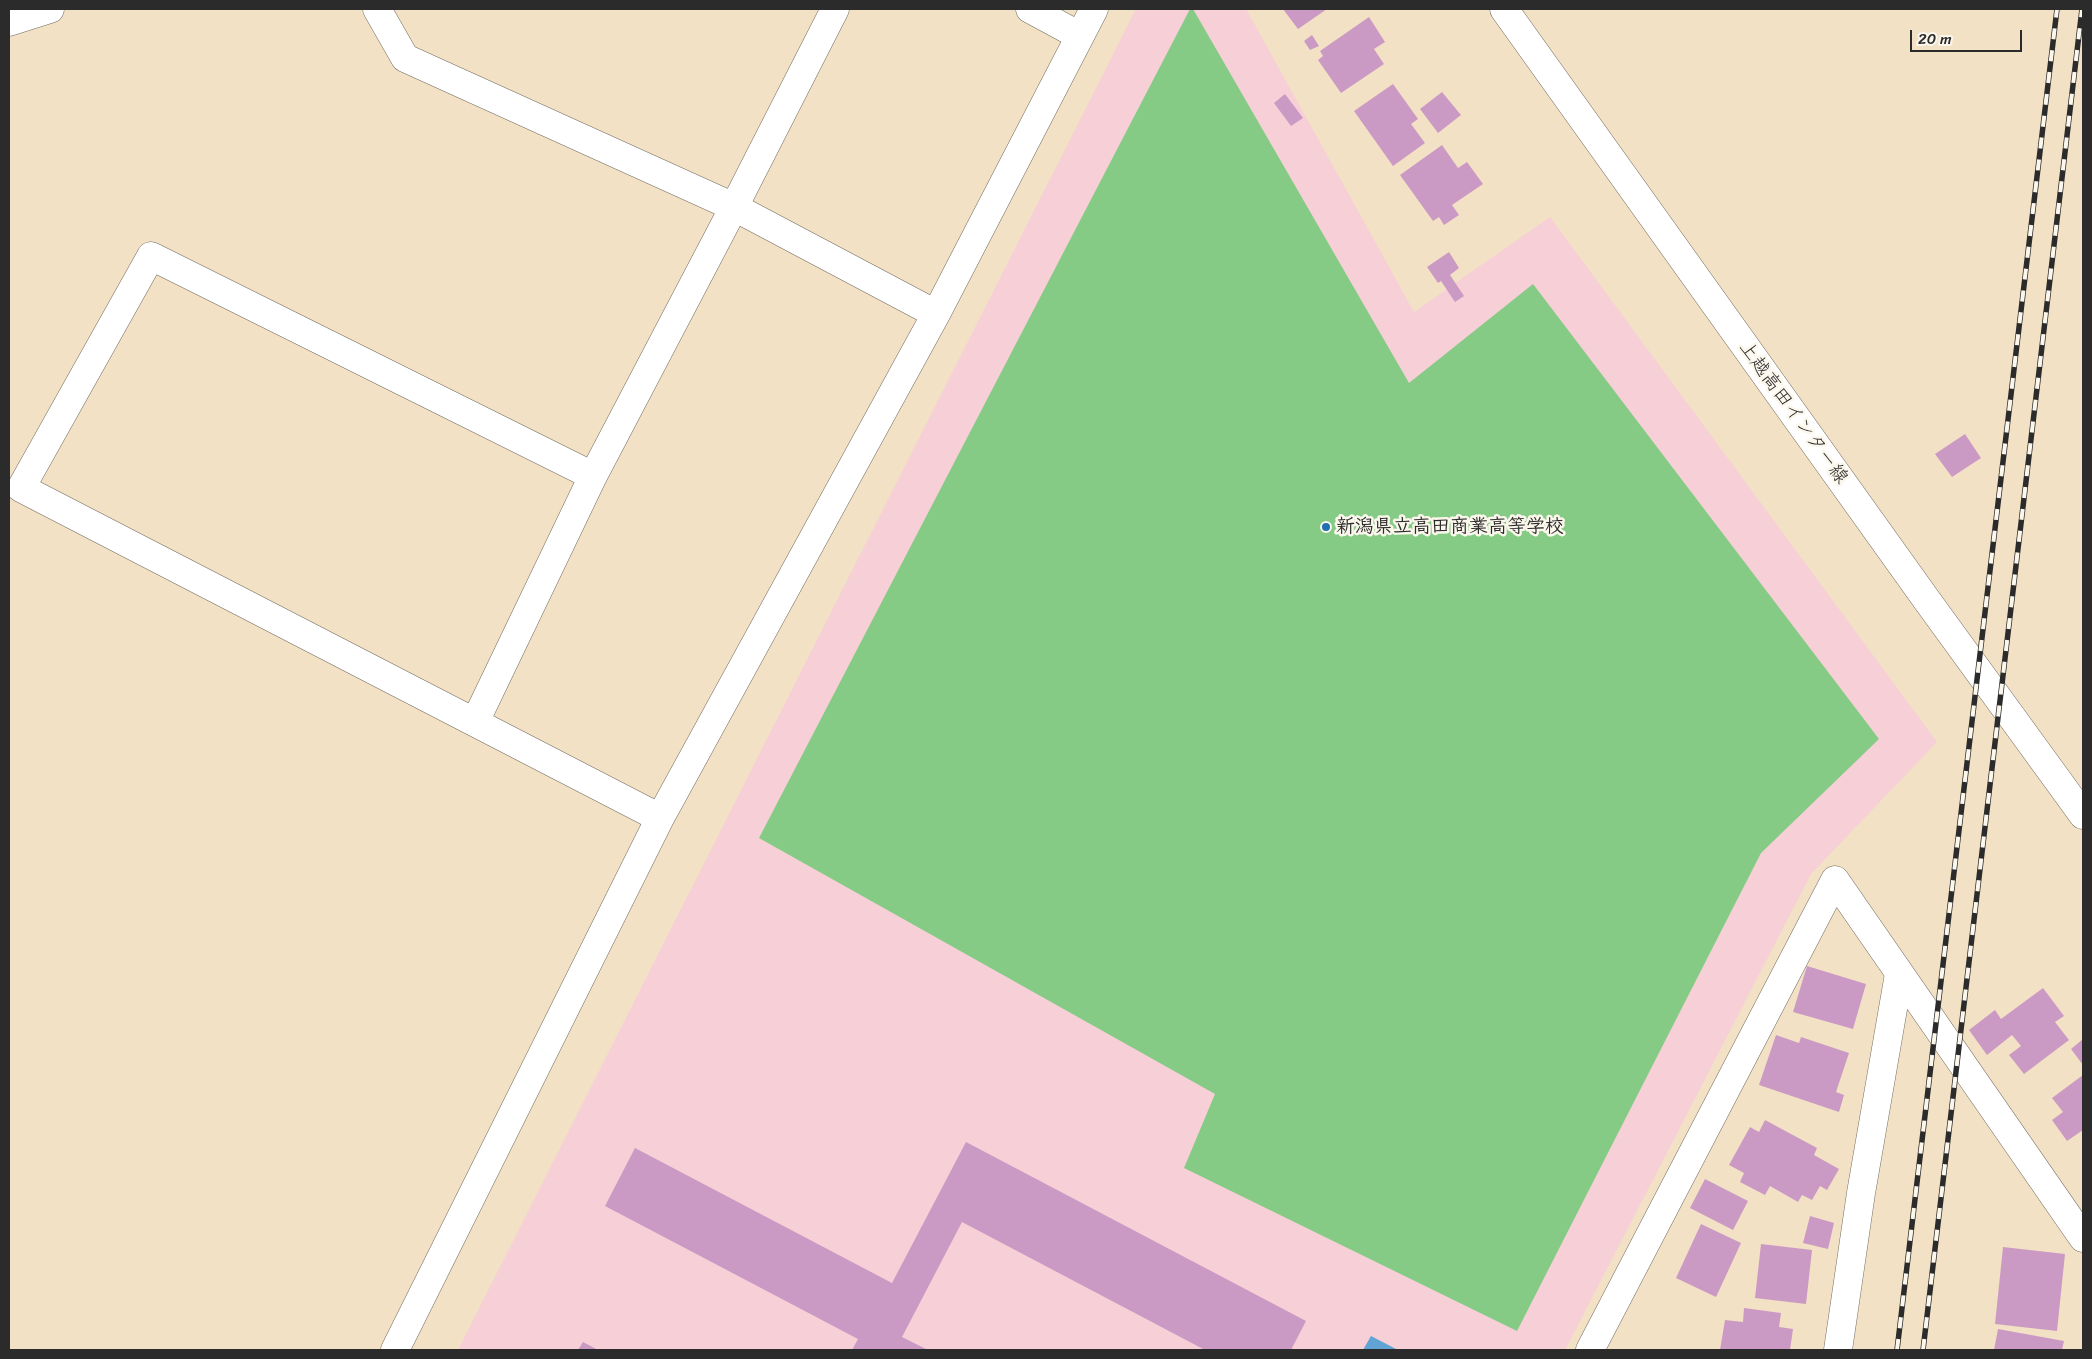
<!DOCTYPE html>
<meta charset="utf-8">
<style>
body{margin:0}
#map{position:relative;width:2092px;height:1359px;overflow:hidden;background:#f2e1c4;font-family:Sriracha,sans-serif}
canvas{display:block}
.frame{position:absolute;inset:0;border:10px solid #2b2b2b;pointer-events:none}
.scale{position:absolute;left:1910px;top:30px;width:112px;height:22px;box-sizing:border-box;border:2px solid #2b2b2b;border-top:0;padding-left:6px;font-size:15px;line-height:18px;white-space:nowrap;color:#2b2b2b;-webkit-text-stroke:4px #fbf7ec;paint-order:stroke}
</style>
<div id="map">
<canvas width="2092" height="1359"></canvas>
<div class="frame"></div>
<div class="scale">20 m</div>
</div>
<script>
const g = document.querySelector('canvas').getContext('2d');
g.lineJoin = 'round';
function paint(path, color) { g.fillStyle = color; g.fill(path, 'evenodd'); }
function stroke(path, color, width, dash) { g.strokeStyle = color; g.lineWidth = width; g.lineCap = dash ? 'butt' : 'round'; g.setLineDash(dash || []); g.stroke(path); }
function label(font, color, halo, rows, align = 'center') {
  g.font = font + ' Sriracha,"Klee One",sans-serif'; g.lineWidth = 5; g.setLineDash([]); g.textBaseline = 'middle'; g.strokeStyle = halo; g.fillStyle = color; for (const [text, x, y, turn = 0] of rows) {
    g.save(); g.translate(x, y); g.rotate((+turn || 0) * Math.PI / 180); g.textAlign = isNaN(turn) ? turn : align; if (halo) g.strokeText(text, 0, 0); g.fillText(text, 0, 0); g.restore();
  }
}
paint(new Path2D(`
 M1136,9H1246L1414,312L1550,217L1937,742L1811,874L1565,1350H458Z`), '#f6cfd7');
paint(new Path2D(`
 M1190,9H1193L1409,383L1533,284L1879,739L1761,853L1517,1331L1184,1168L1215,1094L759,838Z`), '#85cb85');
paint(new Path2D(`
 M1371,1336L1398,1350H1363Z`), '#61a3d5');
paint(new Path2D(`
 M1283,9H1327L1298,29Z
 M1369,17L1385,42L1374,49L1384,64L1341,93L1318,60L1323,56L1320,51Z
 M1312,35L1319,46L1310,50L1304,41Z
 M1393,84L1418,119L1411,124L1425,143L1393,166L1354,111Z
 M1442,92L1461,115L1438,133L1420,109Z
 M1285,94L1303,118L1291,126L1274,103Z
 M1442,145L1458,168L1467,162L1483,184L1452,205L1459,215L1444,225L1439,217L1433,221L1400,175Z
 M1449,252L1459,268L1450,275L1464,296L1455,302L1441,281L1438,283L1427,267Z
 M1965,434L1981,458L1952,477L1935,454Z
 M1807,966L1866,984L1853,1029L1793,1012Z
 M2043,988L2064,1016L2055,1022L2069,1040L2024,1074L2009,1055L2021,1046L2012,1035L1987,1055L1969,1030L1995,1010L2001,1019Z
 M1776,1035L1799,1043L1801,1037L1849,1053L1836,1092L1844,1095L1839,1112L1759,1085Z
 M2083,1039V1065L2071,1049Z
 M2083,1075V1130L2067,1141L2052,1120L2063,1112L2052,1098Z
 M1765,1120L1817,1148L1814,1155L1839,1169L1827,1190L1820,1186L1812,1200L1802,1195L1798,1202L1770,1186L1765,1195L1740,1182L1744,1173L1729,1165L1750,1127L1759,1132Z
 M966,1142L1306,1321L1291,1350H1205L962,1222L902,1337L928,1350H852L858,1339L605,1206L635,1148L892,1283Z
 M1705,1179L1748,1201L1733,1230L1690,1208Z
 M1810,1216L1834,1223L1828,1249L1803,1243Z
 M1701,1224L1741,1243L1716,1297L1676,1278Z
 M1761,1244L1812,1250L1806,1304L1755,1298Z
 M2003,1247L2065,1254L2057,1331L1995,1324Z
 M1744,1308L1781,1313L1779,1327L1793,1329L1790,1350H1720L1725,1320L1743,1322Z
 M1998,1329L2064,1341L2062,1350H1994Z
 M583,1342L598,1350H578Z`), '#cb9ac4');
const minor = new Path2D(`
 M377,9L405,58L734,207L936,314
 M1030,9L1080,36
 M9,22L50,9
 M593,476L151,256L21,488L660,818
 M475,722L593,476L734,207L835,9
 M395,1350L660,818L936,314L1094,9
 M1590,1350L1835,880L2083,1238
 M1838,1350L1861,1193L1899,974`);
const primary = new Path2D(`
 M1504,9L1926,599L2083,815`);
stroke(minor, '#716b61', 29);
stroke(primary, '#716b61', 29);
stroke(minor, '#fff', 28);
stroke(primary, '#fff', 28);
const rail = new Path2D(`
 M1897,1350L2057,9
 M1923,1350L2082,9`);
stroke(rail, '#2b2b2b', 5.5);
stroke(rail, '#fbf7ec', 4, [11]);
for (const [x, y, r, color] of [
 [1326,527,5,"#1f6fb2"]
]) { const dot = new Path2D(); dot.arc(x, y, r, 0, 2 * Math.PI); g.fillStyle = color; g.fill(dot); stroke(dot, '#fbf7ec', 2); }
label('19px', '#2b2b2b', '#fbf7ec', [
 ["上越高田インター線",1793,413,54]
]);
label('bold 19px', '#2b2b2b', '#fbf7ec', [
 ["新潟県立高田商業高等学校",1336,527]
], 'left');
</script>
